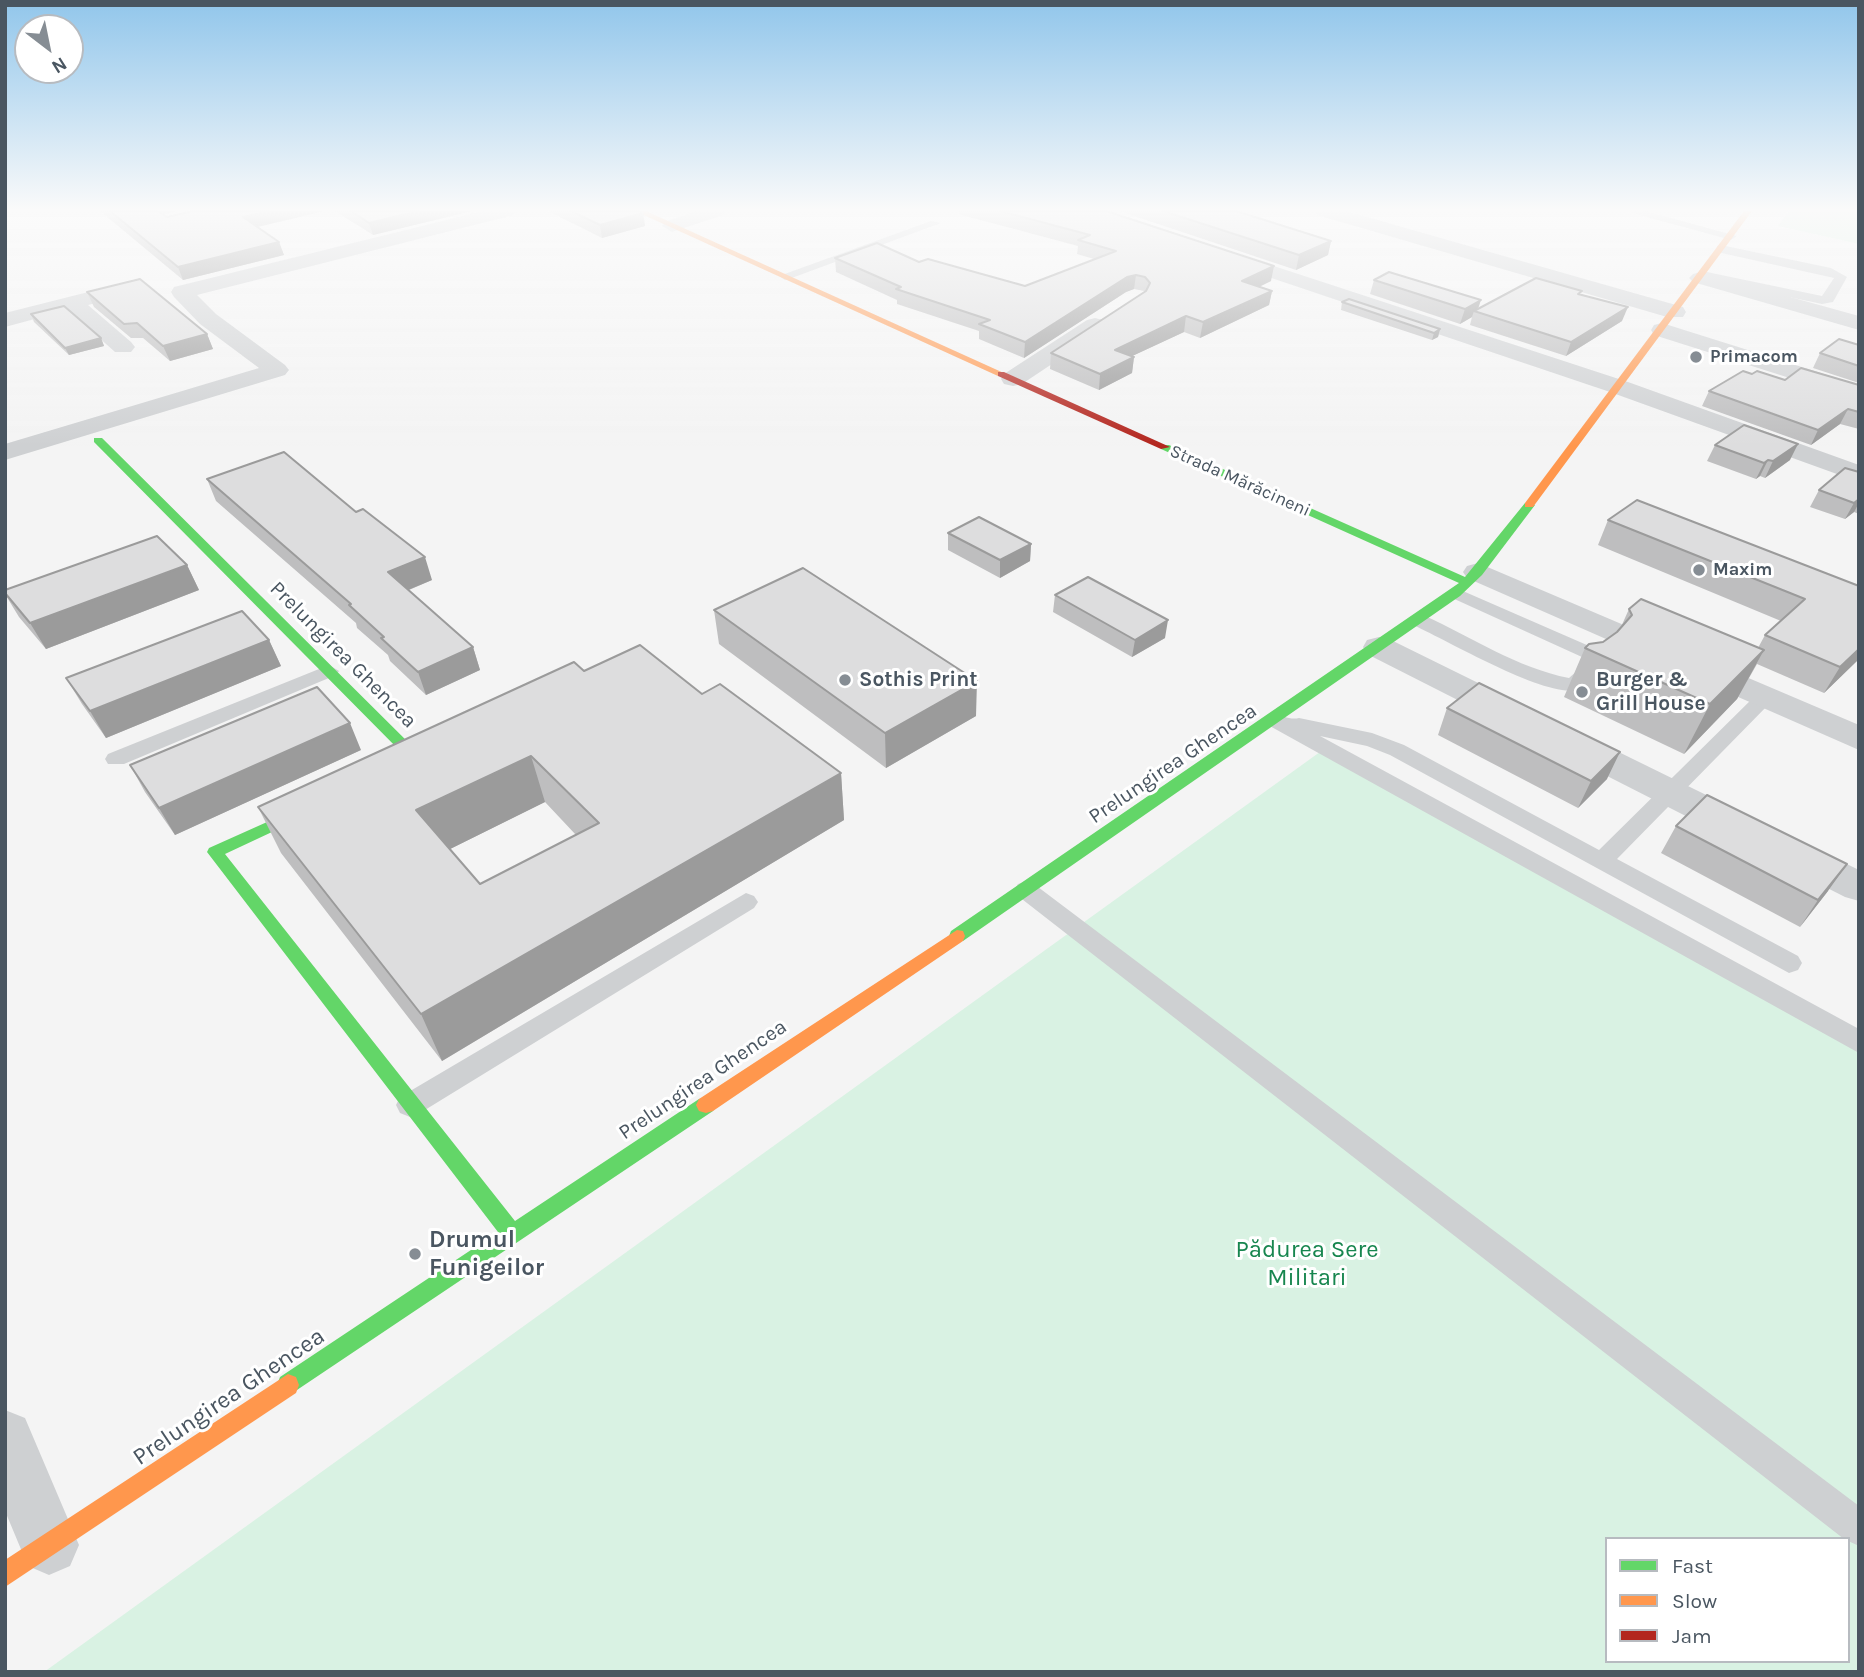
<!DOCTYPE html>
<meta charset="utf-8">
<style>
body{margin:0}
#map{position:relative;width:1864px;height:1677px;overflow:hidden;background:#f4f4f4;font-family:Karla,sans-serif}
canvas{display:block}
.frame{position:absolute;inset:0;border:7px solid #4a5661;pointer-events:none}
.legend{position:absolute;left:1605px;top:1537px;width:245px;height:126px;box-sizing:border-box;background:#fff;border:2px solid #b7bbc0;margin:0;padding:9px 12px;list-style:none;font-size:21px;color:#4a5661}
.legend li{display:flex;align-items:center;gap:14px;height:35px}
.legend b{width:35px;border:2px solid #b7bbc0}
.north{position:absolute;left:14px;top:14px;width:70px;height:70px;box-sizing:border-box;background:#fff;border:2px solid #b7bbc0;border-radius:50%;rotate:148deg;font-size:19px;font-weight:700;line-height:28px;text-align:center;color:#4a5661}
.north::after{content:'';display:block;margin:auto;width:24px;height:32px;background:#868d94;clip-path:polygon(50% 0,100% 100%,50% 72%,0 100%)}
</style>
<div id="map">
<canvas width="1864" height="1677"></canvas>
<div class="frame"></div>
<ul class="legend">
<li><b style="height:9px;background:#63d668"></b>Fast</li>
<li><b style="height:9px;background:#ff974d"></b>Slow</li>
<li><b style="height:9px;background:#b3261e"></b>Jam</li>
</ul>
<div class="north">N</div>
</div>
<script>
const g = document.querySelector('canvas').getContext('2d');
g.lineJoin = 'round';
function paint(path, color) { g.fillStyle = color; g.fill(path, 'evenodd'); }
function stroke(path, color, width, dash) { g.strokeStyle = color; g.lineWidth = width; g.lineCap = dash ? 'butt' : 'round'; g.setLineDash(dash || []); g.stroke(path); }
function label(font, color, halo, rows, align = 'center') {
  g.font = font + ' Karla,sans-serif'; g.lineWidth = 6; g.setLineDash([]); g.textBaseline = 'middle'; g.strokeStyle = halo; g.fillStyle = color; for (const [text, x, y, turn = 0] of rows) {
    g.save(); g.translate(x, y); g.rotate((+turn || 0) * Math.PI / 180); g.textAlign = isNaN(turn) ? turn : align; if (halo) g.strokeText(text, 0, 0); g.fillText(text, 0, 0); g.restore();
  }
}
paint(new Path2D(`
 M1789,211H1859V244L1778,226Z
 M1331,744L1859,1034V1672H44ZM1607,1539H1848V1661H1607Z`), '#d9f2e3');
paint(new Path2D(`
 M1625,211H1645L1737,236L1731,240Z
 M931,221L941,223L789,279L785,280L779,276Z
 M1721,245L1831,268L1847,277L1833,302L1822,304L1703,279V273L1707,272L1822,296L1834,278L1717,252V246Z
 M1456,588L1596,649L1608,662C1602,671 1586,688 1576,690C1543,697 1445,639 1411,624L1409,620L1411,616H1425C1472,637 1517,668 1569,678L1587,662L1582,657L1450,597L1447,593Z
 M329,665L339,671L336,675L124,764H108L105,759L108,754Z
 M1764,692L1771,694L1774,698L1771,702L1617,859L1798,956L1802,963L1798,970L1789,973L1390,755L1367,746L1320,736L1859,1029V1053L1268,725L1265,720L1268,715C1280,712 1288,721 1299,718L1372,733L1404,745L1599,850L1757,694Z
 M1026,881L1034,884L1859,1506V1546L1844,1539L1018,896L1014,890L1018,884Z
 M746,893L754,896L758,902L754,908L420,1113L410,1117L400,1113L396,1105L400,1097Z`), '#ced0d2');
paint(new Path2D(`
 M483,211H516L514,215L197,295L216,314L285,365L289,370L285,375L5,460V444L259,368L200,324L174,297L171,292L174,287Z
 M696,211H725L723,215L672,232L662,226L665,222Z
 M1315,211H1346L1683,307L1686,312L1683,317H1667L1317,215Z
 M1225,250L1628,382L1859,465V482L1610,392L1218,260L1215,256L1218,252Z
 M1700,272L1859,316V330L1693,282L1689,278L1693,274Z
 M120,284L128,285L131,290L128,295L88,305L131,342L135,347L131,352H115L68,310L5,327V313Z
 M1095,318L1103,320L1106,325L1103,330L1022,384L1013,386L1004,384L1001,379L1004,374L1087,320Z
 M1662,323L1859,385V400L1654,335L1651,330L1654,325Z
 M1478,563L1859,725V750L1467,578L1463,572L1467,566Z
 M1379,637L1391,640L1527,707L1532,715L1527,723L1515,726L1503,723L1367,654L1363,647L1367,640Z
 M1569,731L1582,734L1859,870V901L1845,897L1556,750L1551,742L1556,734Z
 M5,1410L25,1418L79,1545L70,1566L49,1575L28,1566L5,1511Z`), '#ced0d2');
paint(new Path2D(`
 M94,438H102L421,755L423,758L421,761L395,773H385L383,770L406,757L94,442Z
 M1161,445H1169L1465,577L1525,503L1535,505L1482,575L1460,596L963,941H951L949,936L951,931L1459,583L1161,449Z
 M314,801L322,806L319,810L225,854L515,1221L699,1099L706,1097L713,1099L716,1105L713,1111L288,1396L280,1393L277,1385L280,1377L498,1232L207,852L209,848Z`), '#63d668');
paint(new Path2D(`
 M635,211H646L1006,374L998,376Z
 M1744,211H1752L1533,507H1525V503Z
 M957,930L963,931L965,936L963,941L713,1111L706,1113L699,1111L696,1105L699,1099Z
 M288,1374L296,1377L299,1385L296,1393L5,1587V1560Z`), '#ff974d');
paint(new Path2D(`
 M998,372H1004L1170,447L1161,449L998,376Z`), '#b3261e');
paint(new Path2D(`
 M100,211H177L163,215L167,217L324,211L258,227L279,242L284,255L183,280Z
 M335,211H472L373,235Z
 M548,211H639L643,213L645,226L602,238Z
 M959,211H1106L1271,281L1259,287L1272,291L1269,305L1200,338L1184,332L1132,356L1134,357L1132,373L1099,390L1050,369L1051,353L1144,292V291L1134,289L1126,292L1024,358L979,339V331L897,304V300L836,272L835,258L919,262L1025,286L1094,259L1077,254L1078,246L958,214Z
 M1119,211H1236L1331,241L1328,255L1296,270Z
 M1374,280L1478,309L1581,295L1622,321L1566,356L1470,325L1472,317L1460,324L1370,294Z
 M87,292L207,334L213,349L170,361L143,338H131L94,307Z
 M1342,302L1440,329L1438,337L1432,340L1341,310Z
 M31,314L101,338L104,346L69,355L34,322Z
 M1859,345V383L1813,368L1820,353Z
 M1752,374L1785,380L1859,385V429L1840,424L1811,445L1702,406L1709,391Z
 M1715,445L1790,460L1765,478L1760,476L1756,479L1707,461Z
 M1859,472V514L1854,512L1845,519L1810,507L1819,490Z
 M207,479L432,580L409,590L473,647L480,670L426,695L390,661L388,655L357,628L356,623L216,501Z
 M1608,520L1859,586V659L1824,693L1757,664L1737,699L1684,754L1564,697L1585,648L1603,642L1617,632L1621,627L1629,609L1758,648L1765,635L1781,621L1598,545Z
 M948,533L1031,544L1030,561L1000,578L948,550Z
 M187,565L199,590L46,649L19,617L5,594V590Z
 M1055,595L1165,638L1132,657L1053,612Z
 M714,610L976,716L886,768L719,644Z
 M269,640L281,666L106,738L82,704L66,678Z
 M584,671L702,694L841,773L844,820L442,1061L281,853L258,807ZM545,802L576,835L480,884L450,849Z
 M1447,708L1607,779L1578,808L1438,735Z
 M361,750L175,835L145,792L130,765Z
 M1676,826L1828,891L1800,927L1661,853Z`), '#bebebf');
paint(new Path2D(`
 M154,211H177L163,214L158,221Z
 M268,211H324L248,229L243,217Z
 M418,211H472L373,235L369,223Z
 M643,213L645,226L602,238L600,225Z
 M1331,241L1328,255L1296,270L1299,255Z
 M279,242L284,255L183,280L178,267Z
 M1274,266L1271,281L1240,296L1242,281Z
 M1136,275L1134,289L1126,292L1024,358L1025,342L1127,277Z
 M1272,291L1269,305L1200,338L1203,322Z
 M1481,300L1477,312L1474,311L1472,317L1460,324L1465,309Z
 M1628,307L1622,321L1566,356L1571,342Z
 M1186,316L1184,332L1113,365L1115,350Z
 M1440,329L1438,337L1432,340L1434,333Z
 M207,334L213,349L170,361L163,346Z
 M101,338L104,346L69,355L65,348Z
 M1134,357L1132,373L1099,390L1100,374Z
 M1848,409L1840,424L1811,445L1818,430Z
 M1798,444L1790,460L1765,478L1773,461Z
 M1768,460L1760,476L1756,479L1764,463Z
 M1859,499V503L1854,512L1845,519L1854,503Z
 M1031,544L1030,561L1000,578V560Z
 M425,557L432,580L396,595L388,572Z
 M187,565L199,590L46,649L30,623Z
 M1168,620L1165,638L1132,657L1135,640Z
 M269,640L281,666L106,738L90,711Z
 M473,647L480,670L426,695L418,672Z
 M1859,649V659L1824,693L1840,667Z
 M1764,650L1737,699L1684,754L1710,704Z
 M977,681L976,716L886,768L885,733Z
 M350,723L361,750L175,835L159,808Z
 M1620,752L1607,779L1578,808L1591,781Z
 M531,756L545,802L434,857L416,810Z
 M841,773L844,820L442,1061L421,1014Z
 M1847,864L1828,891L1800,927L1818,900Z`), '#9b9b9b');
const building = new Path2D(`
 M110,211H157L167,217L193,211H268L243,217L279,242L178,267Z
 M351,211H418L369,223Z
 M571,211H639L643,213L600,225Z
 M1000,211H1106L1274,266L1242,281L1272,291L1203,322L1186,316L1115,350L1134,357L1100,374L1051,353L1146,291L1150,283L1145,277L1136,275L1127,277L1025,342L979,324L990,320L896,289L901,287L835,258L877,243L919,262L928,259L1025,286L1116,251L1078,240L1090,235Z
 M1163,211H1236L1331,241L1299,255Z
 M1389,272L1481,300L1465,309L1374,280Z
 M1536,278L1582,291L1578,294L1628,307L1571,342L1474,311Z
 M140,279L207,334L163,346L137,323L124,324L87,292Z
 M1349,299L1440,329L1434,333L1342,302Z
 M64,306L101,338L65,348L31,314Z
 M1839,339L1859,345V366L1820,353Z
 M1801,368L1859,385V412L1848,409L1818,430L1709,391L1743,371L1752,374L1757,371L1785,380Z
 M1744,425L1798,444L1773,461L1768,460L1764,463L1715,445Z
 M284,452L356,512L363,509L425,557L388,572L473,647L418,672L381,638L384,637L349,605L351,604L207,479Z
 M1845,468L1859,472V499L1854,503L1819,490Z
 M1637,500L1859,586V649L1840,667L1765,635L1805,599L1608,520Z
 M979,517L1031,544L1000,560L948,533Z
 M157,536L187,565L30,623L5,593V590Z
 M803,568L977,681L885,733L714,610Z
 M1088,577L1168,620L1135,640L1055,595Z
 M1641,599L1764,650L1710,704L1585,648L1589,644L1603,642L1617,632L1632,615L1629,609Z
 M242,611L269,640L90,711L66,678Z
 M640,645L702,694L720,684L841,773L421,1014L258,807L574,662L584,671ZM531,756L599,823L480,884L416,810Z
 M1479,683L1620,752L1591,781L1447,708Z
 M317,687L350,723L159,808L130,765Z
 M1707,795L1847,864L1818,900L1676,826Z`);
paint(building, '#ddddde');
stroke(building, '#9b9b9b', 2);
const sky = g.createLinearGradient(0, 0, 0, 446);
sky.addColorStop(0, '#91c6eb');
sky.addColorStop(0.47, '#fafafa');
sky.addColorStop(1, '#fafafa00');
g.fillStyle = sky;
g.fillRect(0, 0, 1864, 446);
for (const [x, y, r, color] of [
 [1696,357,7,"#868d94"],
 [1699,570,7,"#868d94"],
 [845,680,7,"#868d94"],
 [1582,692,7,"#868d94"],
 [415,1254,7,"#868d94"]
]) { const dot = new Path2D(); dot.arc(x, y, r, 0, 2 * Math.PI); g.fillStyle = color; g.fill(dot); stroke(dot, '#fff', 2.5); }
label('bold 18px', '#4a5661', '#fff', [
 ["Primacom",1710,357],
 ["Maxim",1713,570]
], 'left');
label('18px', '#4a5661', '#fff', [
 ["Strada Mărăcineni",1240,481,24]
]);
label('21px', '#4a5661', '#fff', [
 ["Prelungirea Ghencea",343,655,45],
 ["Prelungirea Ghencea",1173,764,-34],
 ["Prelungirea Ghencea",703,1080,-34]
]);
label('bold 21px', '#4a5661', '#fff', [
 ["Sothis Print",859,680],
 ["Burger &",1596,680],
 ["Grill House",1596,704]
], 'left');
label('bold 24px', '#4a5661', '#fff', [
 ["Drumul",429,1240],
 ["Funigeilor",429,1268]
], 'left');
label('24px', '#17864f', '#fff', [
 ["Pădurea Sere",1307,1250],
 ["Militari",1307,1278]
]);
label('24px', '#4a5661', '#fff', [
 ["Prelungirea Ghencea",229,1397,-34]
]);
</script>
